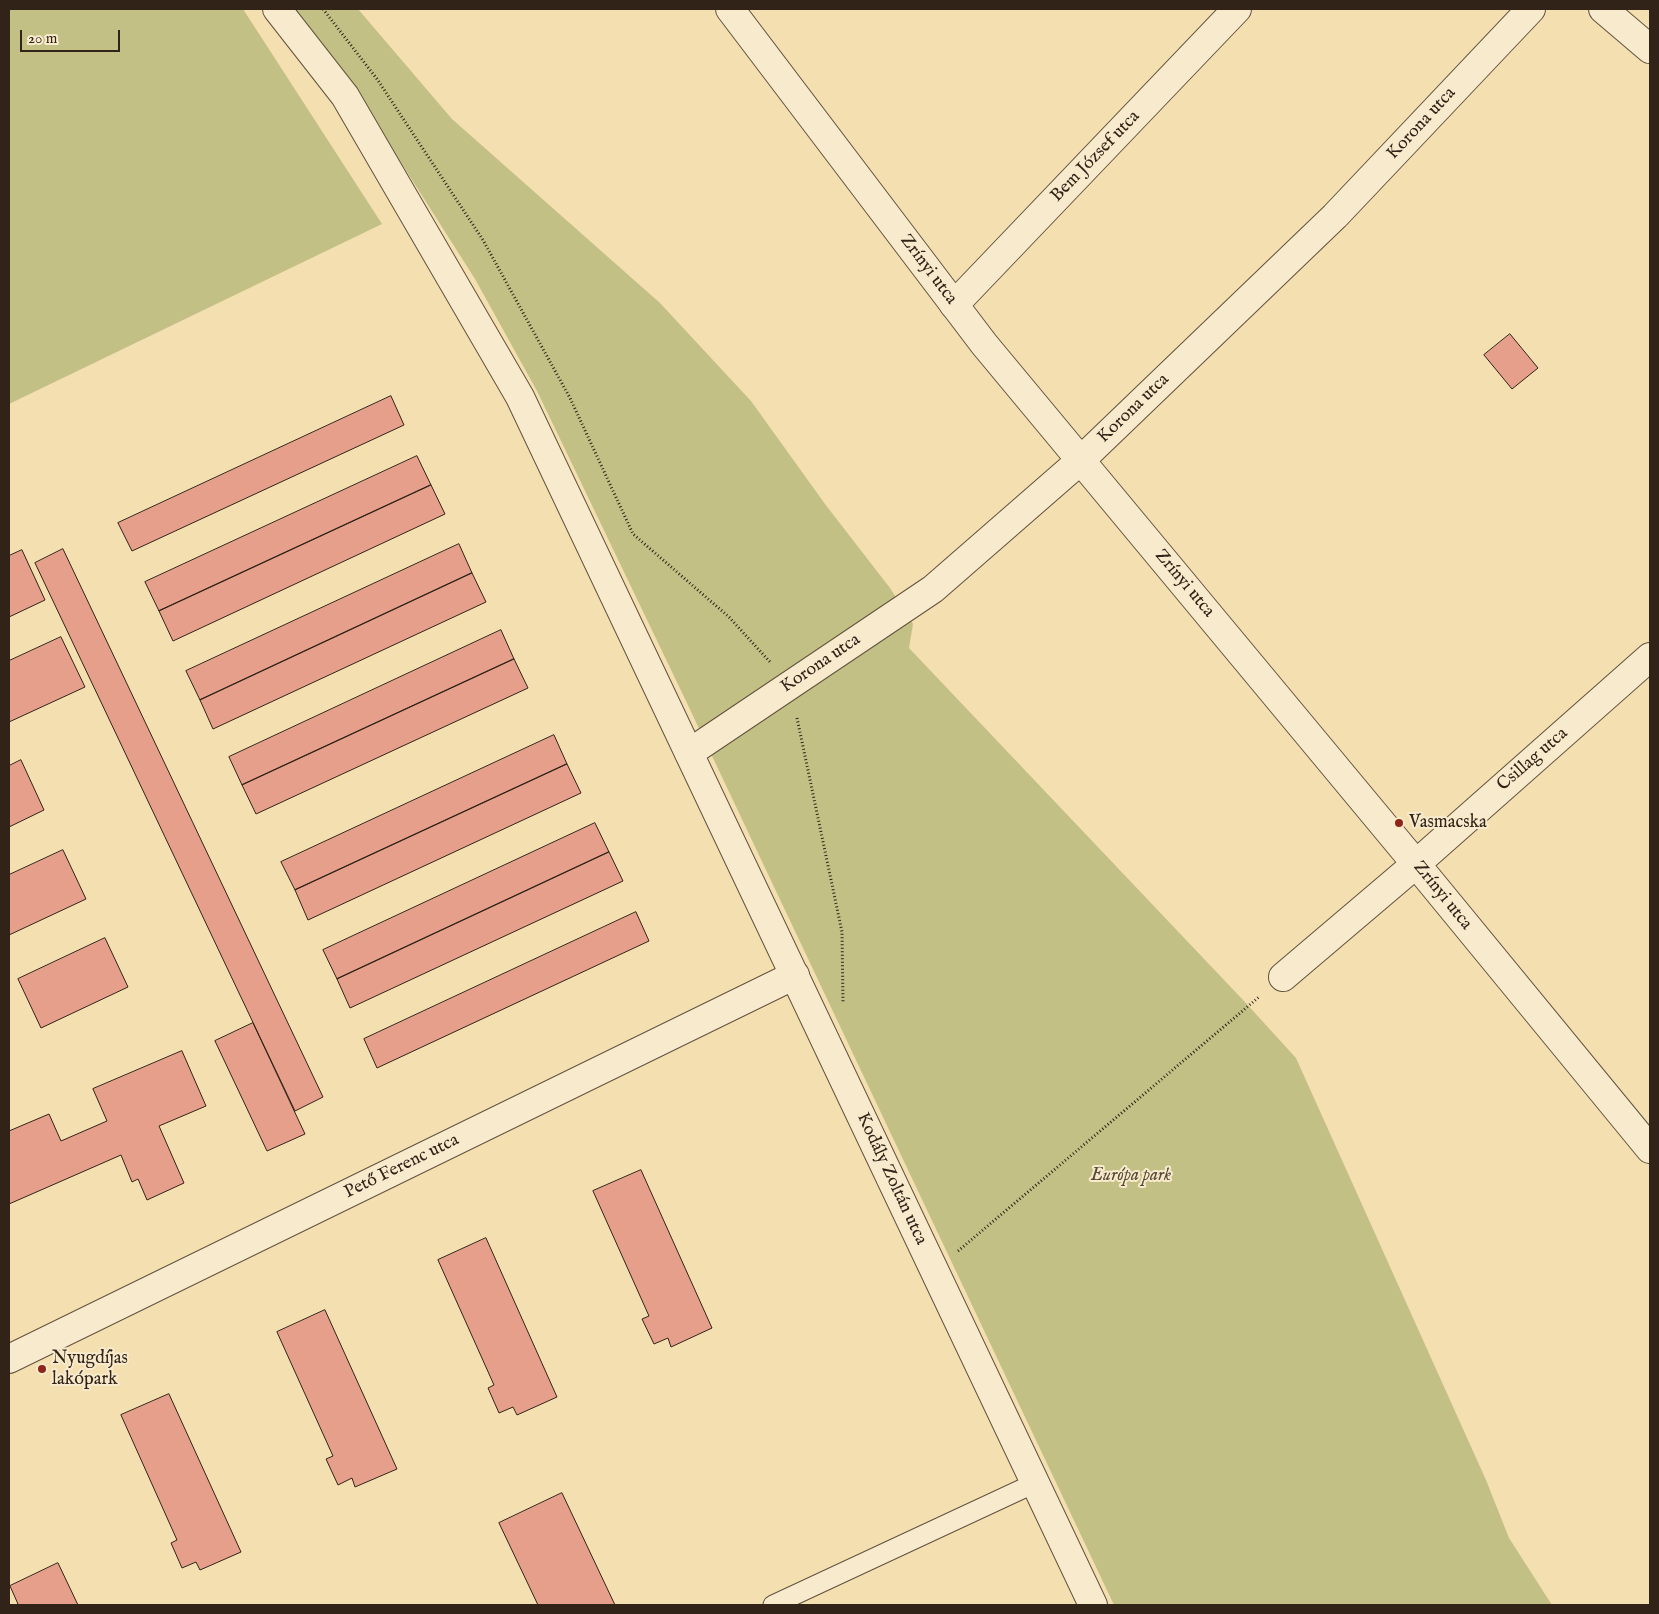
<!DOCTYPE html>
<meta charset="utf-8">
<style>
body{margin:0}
#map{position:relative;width:1659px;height:1614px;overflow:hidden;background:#f4dfb1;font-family:"IM FELL English",serif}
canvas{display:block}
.frame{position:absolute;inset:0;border:10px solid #312318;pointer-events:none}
.scale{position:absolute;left:20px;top:30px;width:100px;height:22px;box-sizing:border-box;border:2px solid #312318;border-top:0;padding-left:6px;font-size:15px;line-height:18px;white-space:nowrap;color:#312318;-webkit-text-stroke:4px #f8eacc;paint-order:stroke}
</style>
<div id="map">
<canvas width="1659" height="1614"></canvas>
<div class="frame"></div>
<div class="scale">20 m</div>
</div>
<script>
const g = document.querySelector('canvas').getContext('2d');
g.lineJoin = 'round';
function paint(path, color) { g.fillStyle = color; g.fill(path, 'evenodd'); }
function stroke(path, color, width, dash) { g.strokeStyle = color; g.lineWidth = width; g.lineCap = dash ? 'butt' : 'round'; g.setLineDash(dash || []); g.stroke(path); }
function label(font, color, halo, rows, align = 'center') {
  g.font = font + ' "IM FELL English",serif'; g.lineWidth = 4; g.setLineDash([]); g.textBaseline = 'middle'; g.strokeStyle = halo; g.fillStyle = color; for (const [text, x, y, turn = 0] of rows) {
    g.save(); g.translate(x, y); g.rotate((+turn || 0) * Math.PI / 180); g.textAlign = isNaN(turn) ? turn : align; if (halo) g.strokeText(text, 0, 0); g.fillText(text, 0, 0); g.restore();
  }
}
paint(new Path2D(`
 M9,9H243L382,224L9,404Z
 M292,9H358L452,119L660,303L751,401L825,504L890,588L913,624L909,648L1244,1001L1296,1058L1486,1480L1509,1538L1552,1605H1114L686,701L537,391L475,279L353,87Z`), '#c3c086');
const building = new Path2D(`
 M1510,334L1538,368L1512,389L1484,355Z
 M391,396L404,425L132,551L118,523Z
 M417,456L431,485L159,611L145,582Z
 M431,485L445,514L173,641L159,611Z
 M459,544L472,573L200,700L186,671Z
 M63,549L323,1097L295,1111L35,563Z
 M22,550L45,600L9,617V556Z
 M472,573L486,602L213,729L200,700Z
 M501,630L514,659L242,785L229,757Z
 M61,637L85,687L9,722V661Z
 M514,659L528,688L256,814L242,785Z
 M554,735L567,764L295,890L281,862Z
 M21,760L44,810L9,827V766Z
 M567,764L581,793L308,920L295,890Z
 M595,823L609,852L337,979L323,950Z
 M63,850L86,899L9,935V875Z
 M609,852L623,881L350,1008L337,979Z
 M636,912L649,941L377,1068L364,1039Z
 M105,938L128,987L41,1028L18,979Z
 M253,1023L305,1134L267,1151L215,1041Z
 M182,1051L206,1106L159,1126L184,1183L147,1200L138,1179L132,1182L121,1155L9,1204V1131L49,1114L61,1141L107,1121L93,1089Z
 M641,1170L712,1328L671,1347L668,1338L654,1344L642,1319L649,1316L593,1191Z
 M486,1238L557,1397L517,1415L513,1407L499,1413L488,1388L494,1385L438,1260Z
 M325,1310L397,1469L355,1487L352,1478L338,1485L326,1459L333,1456L277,1332Z
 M169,1394L241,1552L200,1570L196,1562L182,1568L171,1543L177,1540L121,1415Z
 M562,1493L615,1605H538L499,1523Z
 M58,1563L78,1605H15L18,1604L10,1586Z`);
paint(building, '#e69f8a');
stroke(building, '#312318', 1);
const service = new Path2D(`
 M773,1605L1035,1483`);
const minor = new Path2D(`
 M1603,9L1650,49
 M954,305L1237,9
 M689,753L933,589L1081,460L1335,216L1531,9
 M1283,977L1416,864L1650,657
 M9,1359L795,975`);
const tertiary = new Path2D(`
 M277,9L345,96L520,397L1093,1605
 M730,9L984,344L1416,864L1650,1149`);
stroke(service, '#62523e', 21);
stroke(minor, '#62523e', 30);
stroke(tertiary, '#62523e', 30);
stroke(new Path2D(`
 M323,9L377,79L483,240L570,398L633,534L729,617L770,662
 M797,718L842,932L843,1002
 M958,1251L1259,997`), '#312318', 3, [1, 2.5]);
stroke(service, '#f8eacc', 19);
stroke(minor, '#f8eacc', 28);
stroke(tertiary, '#f8eacc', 28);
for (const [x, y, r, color] of [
 [1399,823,5,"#8f2418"],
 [42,1369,5,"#8f2418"]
]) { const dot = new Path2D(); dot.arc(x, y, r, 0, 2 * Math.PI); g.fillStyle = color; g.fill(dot); stroke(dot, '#f8eacc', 2); }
label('18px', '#312318', '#f8eacc', [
 ["Korona utca",1422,124,-47],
 ["Bem József utca",1096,157,-46],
 ["Zrínyi utca",928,270,53],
 ["Korona utca",1134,409,-44],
 ["Zrínyi utca",1184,584,50],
 ["Korona utca",821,664,-34],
 ["Csillag utca",1533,760,-41],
 ["Zrínyi utca",1442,896,51],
 ["Pető Ferenc utca",402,1167,-26],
 ["Kodály Zoltán utca",891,1179,65]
]);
label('18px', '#312318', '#f8eacc', [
 ["Vasmacska",1409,823],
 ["Nyugdíjas",52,1359],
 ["lakópark",52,1380]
], 'left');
label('italic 18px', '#564a34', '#f8eacc', [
 ["Európa park",1131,1176]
]);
</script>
